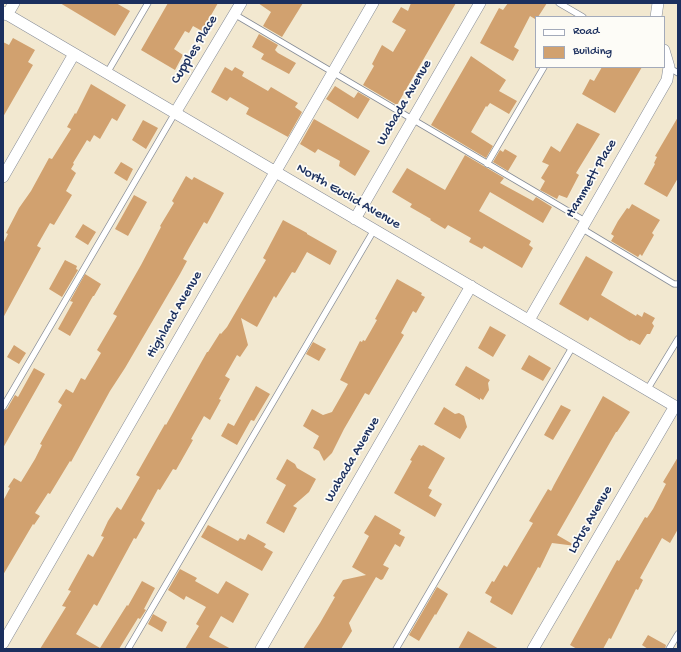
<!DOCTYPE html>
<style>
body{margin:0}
#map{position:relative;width:681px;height:652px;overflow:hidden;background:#f2e8d0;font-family:"Gochi Hand",sans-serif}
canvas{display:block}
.frame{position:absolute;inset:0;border:4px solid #1b2f5e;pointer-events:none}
.legend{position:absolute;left:535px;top:16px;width:130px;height:52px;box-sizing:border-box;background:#fdfcf7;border:1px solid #a3aaba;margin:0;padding:5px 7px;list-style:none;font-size:12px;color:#1b2f5e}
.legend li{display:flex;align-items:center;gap:8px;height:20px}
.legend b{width:20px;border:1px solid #a3aaba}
</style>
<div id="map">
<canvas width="681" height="652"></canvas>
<div class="frame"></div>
<ul class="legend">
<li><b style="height:5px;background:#fff"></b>Road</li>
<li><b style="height:11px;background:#d1a16f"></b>Building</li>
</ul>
</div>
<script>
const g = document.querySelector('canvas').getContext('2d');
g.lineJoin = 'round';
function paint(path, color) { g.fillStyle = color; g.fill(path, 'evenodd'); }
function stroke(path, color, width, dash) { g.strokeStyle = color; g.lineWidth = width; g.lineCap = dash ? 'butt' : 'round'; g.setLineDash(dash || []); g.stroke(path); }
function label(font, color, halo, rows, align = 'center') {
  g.font = font + ' "Gochi Hand",sans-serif'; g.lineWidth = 3.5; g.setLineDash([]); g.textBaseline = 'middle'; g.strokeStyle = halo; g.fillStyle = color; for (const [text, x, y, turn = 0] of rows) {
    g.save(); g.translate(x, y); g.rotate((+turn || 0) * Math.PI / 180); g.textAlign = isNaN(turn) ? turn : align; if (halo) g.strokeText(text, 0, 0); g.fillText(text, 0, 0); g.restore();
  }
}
paint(new Path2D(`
 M60,3H116L130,11L115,36Z
 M168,3H218L202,31L193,26L189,33L185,31L174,49L183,55L175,70L141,50Z
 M258,3H303L282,37L263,26L271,12Z
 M411,3H456L397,105L363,85L374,66L372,64L382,45L393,52L406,30L392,22L401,7L408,11Z
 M508,3H547L538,17H536L535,19L530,16L514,47L519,50L513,61L480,43L499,8L503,10Z
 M259,34L278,45L275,50L278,53L296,63L289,74L261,59L264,54L252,47Z
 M13,38L35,50L28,62L33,65L3,117V42L9,45Z
 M471,56L506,80L499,91L517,101L509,114L490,103L487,107L486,106L471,132L493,146L486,158L431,125Z
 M225,67L232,71L235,67L244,72L242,76L268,91L271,87L298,103L295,107L302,112L288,137L246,114L249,108L230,97L227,101L211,92Z
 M602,67H642L615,113L582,94L590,79L594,81Z
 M91,84L126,105L117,121L112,118L100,139L94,135L90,142L87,140L73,163L74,164L71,169L76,173L66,191L72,195L54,225L50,223L38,244L37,246L41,248L3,318V244L8,234L6,233L19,208L31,191L49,158L52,159L71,129L67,127L75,113L76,114Z
 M335,86L354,98L358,92L370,99L358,119L326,99Z
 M678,117V178L667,197L644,184L655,164L654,163L657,157L655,156Z
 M314,119L370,151L355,176L339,166L340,161L318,149L315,153L300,144Z
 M143,120L158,128L146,149L132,140Z
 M577,123L600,134L576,173L579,175L567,198L559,195L557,199L540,190L545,181L541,178L549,165L542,162L551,146L560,152Z
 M505,149L517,156L508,171L493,162L500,150L503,152Z
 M465,155L504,178L500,183L533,201L536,197L552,207L543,223L490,192L479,211L531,241L529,245L533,248L522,268L484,246L482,249L469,242L471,238L448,225L445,229L430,220L431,219L410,207L412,204L392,192L407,168L445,190Z
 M121,162L133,169L127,181L114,173Z
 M186,176L192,180L194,177L224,193L207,224L204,222L189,248L183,259L187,261L180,274L125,368L110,391L71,462L70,461L50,494L48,493L35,513L40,516L34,525L33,524L3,575V501L10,488L8,487L14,478L21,482L35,459L42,445L40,444L62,405L58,402L66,389L73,393L81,378L85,380L101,353L97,350L117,316L113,314L141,265L161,227L160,226L174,203L172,201Z
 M134,195L147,202L128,236L115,229Z
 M632,204L660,220L652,233L654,235L642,256L640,254L638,257L611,241L614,236L611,234L618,221L627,208L629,209Z
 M283,220L307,233V234L337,251L330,265L307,252L295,273L292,272L276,298L274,296L257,327L241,318L248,345L240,357L237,355L225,376L230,379L219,399L221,400L210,420L204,416L191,439L193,440L176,470L173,469L160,490L158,489L141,520L145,523L136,539L134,538L97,606L94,604L76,634L100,648L127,605L128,606L142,581L155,588L144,609L146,610L140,619L138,618L119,649H40L66,607L62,606L71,591L68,590L88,554L93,557L104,537L101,536L108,521L117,507L121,510L140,477L136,475L157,438L165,424L166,425L207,352H208L220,333L221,334L227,327L266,260L263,258Z
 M83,224L96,232L88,245L75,237Z
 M586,256L613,272L601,295L636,316L637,314L642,317L644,312L655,318L652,323L654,326L650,334H647L640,345L631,340L630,341L590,317L588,321L559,304Z
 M65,260L77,266L76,269L78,270L62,297L49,289Z
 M85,274L101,284L94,296H93L70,336L58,329L73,302L70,301Z
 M397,279L422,293L421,295L425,297L416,313L413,311L401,333L404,335L369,395L365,393L344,429L332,453L324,461L319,451L313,448L319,436L303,426L312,409L323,415L332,412L348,384L340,380L360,341L362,342L363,340L365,341L377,320L375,319Z
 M490,326L506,335L493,357L478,348Z
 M313,342L326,349L319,361L306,354Z
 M14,345L26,353L19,364L7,357Z
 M529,355L551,368L543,381L521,369Z
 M466,366L490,380L488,383L489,390L483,400L480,398V400L455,385Z
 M34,368L45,374L3,448V411L7,409L15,395L18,397Z
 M256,386L270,394L254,421L251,420L237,445L221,436L228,423L234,426Z
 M603,396L630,412L617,432H616L557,535L576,546L552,543L540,568L538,567L512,615L490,602L492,597L485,593L492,581L494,582L504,565L507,567L533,523L529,521L548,489L551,491L554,485Z
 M561,405L571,410L553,440L544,435Z
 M444,407L455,414L459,413L464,416L467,427L460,439L434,424Z
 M419,445L422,446L423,445L445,458L428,488L432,490L429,496L442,504L435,517L394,493L412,461L410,460Z
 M678,457V529L670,543L662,538L640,578L643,580L638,590L636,589L611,639L609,638L603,649H577L570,645L617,560L619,561L645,517L647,518L653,509L666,484L663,482Z
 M287,459L295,464L297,468L316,479L309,492L293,506L297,508L284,533L266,523L286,485L276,479Z
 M375,515L401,530L399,534L405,537L400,547L395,544L383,565L389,568L383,579L381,580L376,577L349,623L352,631L341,649H303L320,623L335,597L333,596L343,580L366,575L352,567L369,536L364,533Z
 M208,525L238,541L240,538L245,540L248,534L266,544L264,547L273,552L262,571L201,537Z
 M180,569L197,578L195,581L218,594L226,581L249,594L233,623L221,616L209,637L231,649H185L199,626L196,624L206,607L186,596L184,600L168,590Z
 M437,587L448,594L436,615L435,614L419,641L409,635Z
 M153,614L167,622L162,632L148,624Z
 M468,631L499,649H458Z
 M648,635L666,645L665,649H648L642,645Z`), '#d1a16f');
const lane = new Path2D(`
 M559,3L583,17
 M234,14L585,221
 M668,67L678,73
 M107,73L148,3
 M487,164L544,67
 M581,228L674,284H678
 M647,390L678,339
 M3,407L175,113
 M128,649L374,230
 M396,649L573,346
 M669,649L678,634`);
const street = new Path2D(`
 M3,12L678,408
 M7,15L14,3
 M656,17L658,3
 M175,113L241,3
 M3,177L74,54
 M355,219L480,3
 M529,320L667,80L669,67L664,50
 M3,643L373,3
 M261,649L471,286
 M533,649L675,406`);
stroke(lane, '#868c97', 7);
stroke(street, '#868c97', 12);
stroke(lane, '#fff', 5.5);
stroke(street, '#fff', 11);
label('14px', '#1b2f5e', '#fdfcf7', [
 ["Cupples Place",195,50,-59],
 ["Wabada Avenue",405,103,-60],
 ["Hammett Place",592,179,-60],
 ["North Euclid Avenue",348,197,30],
 ["Highland Avenue",175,315,-60],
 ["Wabada Avenue",353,460,-60],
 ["Lotus Avenue",591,520,-60]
]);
</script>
